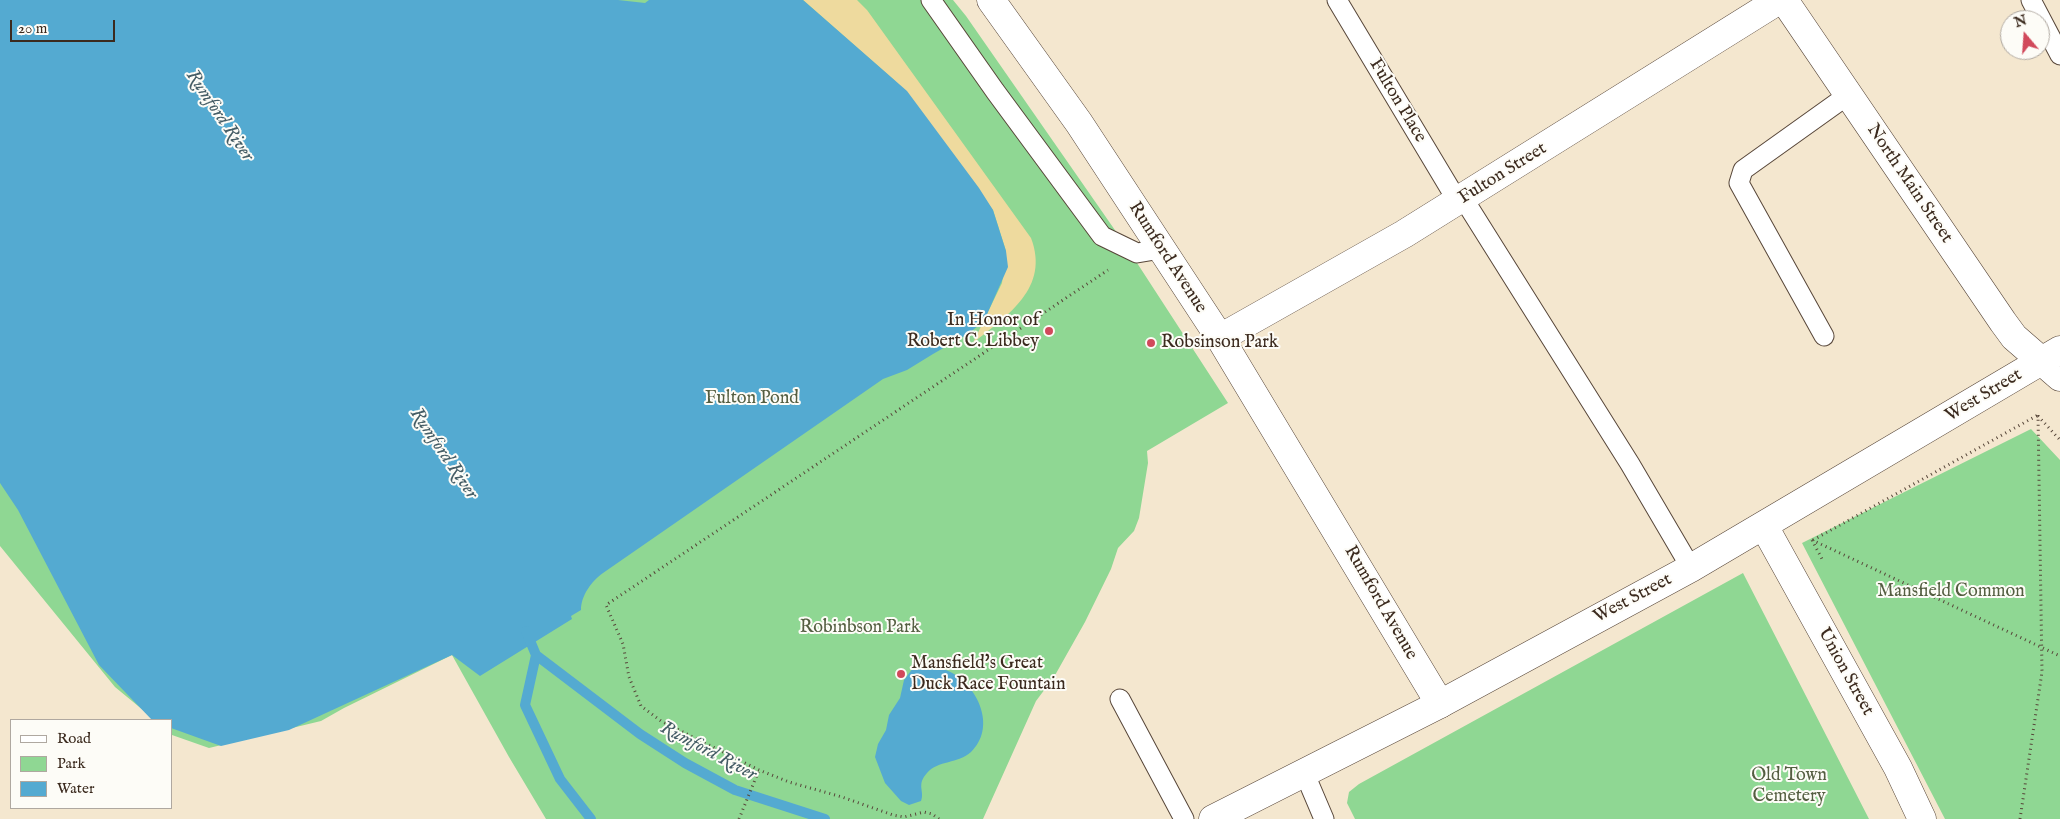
<!DOCTYPE html>
<style>
body{margin:0}
#map{position:relative;width:2060px;height:819px;overflow:hidden;background:#f4e7cf;font-family:"IM FELL English",serif}
canvas{display:block}
.legend{position:absolute;left:10px;top:719px;width:162px;height:90px;box-sizing:border-box;background:#fdfcf7;border:1px solid #afa8a0;margin:0;padding:6px 9px;list-style:none;font-size:15px;color:#3b2a1e}
.legend li{display:flex;align-items:center;gap:10px;height:25px}
.legend b{width:25px;border:1px solid #afa8a0}
.north{position:absolute;left:2000px;top:10px;width:50px;height:50px;box-sizing:border-box;background:#fdfcf7;border:1px solid #afa8a0;border-radius:50%;rotate:342deg;font-size:14px;font-weight:700;line-height:20px;text-align:center;color:#3b2a1e}
.north::after{content:'';display:block;margin:auto;width:18px;height:22px;background:#d1495b;clip-path:polygon(50% 0,100% 100%,50% 72%,0 100%)}
.scale{position:absolute;left:10px;top:20px;width:105px;height:22px;box-sizing:border-box;border:2px solid #3b2a1e;border-top:0;padding-left:6px;font-size:15px;line-height:18px;white-space:nowrap;color:#3b2a1e;-webkit-text-stroke:4px #fdfcf7;paint-order:stroke}
</style>
<div id="map">
<canvas width="2060" height="819"></canvas>
<ul class="legend">
<li><b style="height:6px;background:#fff"></b>Road</li>
<li><b style="height:14px;background:#8fd793"></b>Park</li>
<li><b style="height:14px;background:#54aad1"></b>Water</li>
</ul>
<div class="north">N</div>
<div class="scale">20 m</div>
</div>
<script>
const g = document.querySelector('canvas').getContext('2d');
g.lineJoin = 'round';
function paint(path, color) { g.fillStyle = color; g.fill(path, 'evenodd'); }
function stroke(path, color, width, dash) { g.strokeStyle = color; g.lineWidth = width; g.lineCap = dash ? 'butt' : 'round'; g.setLineDash(dash || []); g.stroke(path); }
function label(font, color, halo, rows, align = 'center') {
  g.font = font + ' "IM FELL English",serif'; g.lineWidth = 4; g.setLineDash([]); g.textBaseline = 'middle'; g.strokeStyle = halo; g.fillStyle = color; for (const [text, x, y, turn = 0] of rows) {
    g.save(); g.translate(x, y); g.rotate((+turn || 0) * Math.PI / 180); g.textAlign = isNaN(turn) ? turn : align; if (halo) g.strokeText(text, 0, 0); g.fillText(text, 0, 0); g.restore();
  }
}
paint(new Path2D(`
 M0,0H953L966,16L1126,246L1228,403L1147,451L1148,463L1139,518L1134,531L1118,548L1111,569L1085,622L1054,677L1036,701L983,819H546L509,757L452,655L344,708L321,721L209,748L172,735L171,720H155L115,687L0,546Z
 M2031,429L2060,460V819H1945L1802,543Z
 M1743,573L1869,819H1355L1347,803L1349,792L1359,784Z`), '#8fd793');
paint(new Path2D(`
 M803,0H857L867,10L1031,238C1050,288 1008,315 973,343L1002,283L1006,251L993,210L894,80Z`), '#eeda9e');
paint(new Path2D(`
 M0,0H618L645,3L649,0H803L907,91L979,188L993,210L1006,251L1008,267L984,321L968,334L933,354L907,370L883,379L603,573C592,581 581,595 581,610L571,616L572,619L480,676L452,655L289,730L221,746L171,728V720H152L99,665L18,510L0,483Z
 M921,664C932,667 945,668 954,674C979,689 996,728 971,752C958,764 938,760 927,773C916,785 925,791 921,801L909,805L901,801L885,783L875,757L878,744L886,730L889,715L900,698L904,680L913,668L917,665Z`), '#54aad1');
stroke(new Path2D(`
 M526,631L536,655L640,734L685,763L735,790L825,819
 M536,655L525,705L560,779L591,819`), '#54aad1', 10);
const lane = new Path2D(`
 M931,0L995,91L1102,236L1137,253L1161,249
 M1337,0L1458,202
 M2031,0L2060,55
 M1463,198L1630,464L1691,568
 M1824,336L1739,183L1743,170L1848,95
 M1120,699L1184,819
 M1304,772L1324,819`);
const street = new Path2D(`
 M991,0L1079,123L1220,338L1440,704
 M1220,338L1404,234L1779,0
 M1764,526L1898,768L1922,819`);
const secondary = new Path2D(`
 M1784,0L2003,322L2014,337L2060,377
 M1213,819L1440,704L1691,568L2060,350`);
stroke(lane, '#574639', 21);
stroke(street, '#574639', 29);
stroke(secondary, '#574639', 29);
stroke(new Path2D(`
 M2038,416L2060,440
 M1812,540L1822,559
 M1812,540L2060,656
 M1813,540L2038,415
 M739,819L759,770
 M939,819L932,814L924,812L904,817L893,815L842,797L789,782L759,770L661,721L641,706L629,677L623,644L606,605L1108,270
 M2020,819L2042,672L2038,415`), '#574639', 3, [1, 4]);
stroke(lane, '#fff', 19);
stroke(street, '#fff', 28);
stroke(secondary, '#fff', 28);
for (const [x, y, r, color] of [
 [1049,331,5,"#d1495b"],
 [1151,343,5,"#d1495b"],
 [901,674,5,"#d1495b"]
]) { const dot = new Path2D(); dot.arc(x, y, r, 0, 2 * Math.PI); g.fillStyle = color; g.fill(dot); stroke(dot, '#fdfcf7', 2); }
label('18px', '#3b2a1e', '#fdfcf7', [
 ["Fulton Place",1397,101,59],
 ["Fulton Street",1503,174,-32],
 ["North Main Street",1909,184,56],
 ["Rumford Avenue",1167,258,57],
 ["West Street",1984,396,-31],
 ["West Street",1633,599,-28],
 ["Rumford Avenue",1380,603,60],
 ["Union Street",1845,672,61]
]);
label('18px', '#3b2a1e', '#fdfcf7', [
 ["In Honor of",1039,321,"right"],
 ["Robert C. Libbey",1039,342,"right"],
 ["Robsinson Park",1161,343],
 ["Mansfield's Great",911,664],
 ["Duck Race Fountain",911,685]
], 'left');
label('18px', '#545e41', '#fdfcf7', [
 ["Fulton Pond",752,399],
 ["Mansfield Common",1951,592],
 ["Robinbson Park",860,628],
 ["Old Town",1789,776],
 ["Cemetery",1789,797]
]);
label('italic 19px', '#455d66', '#fdfcf7', [
 ["Rumford River",219,116,56],
 ["Rumford River",443,454,56],
 ["Rumford River",708,752,28]
]);
</script>
